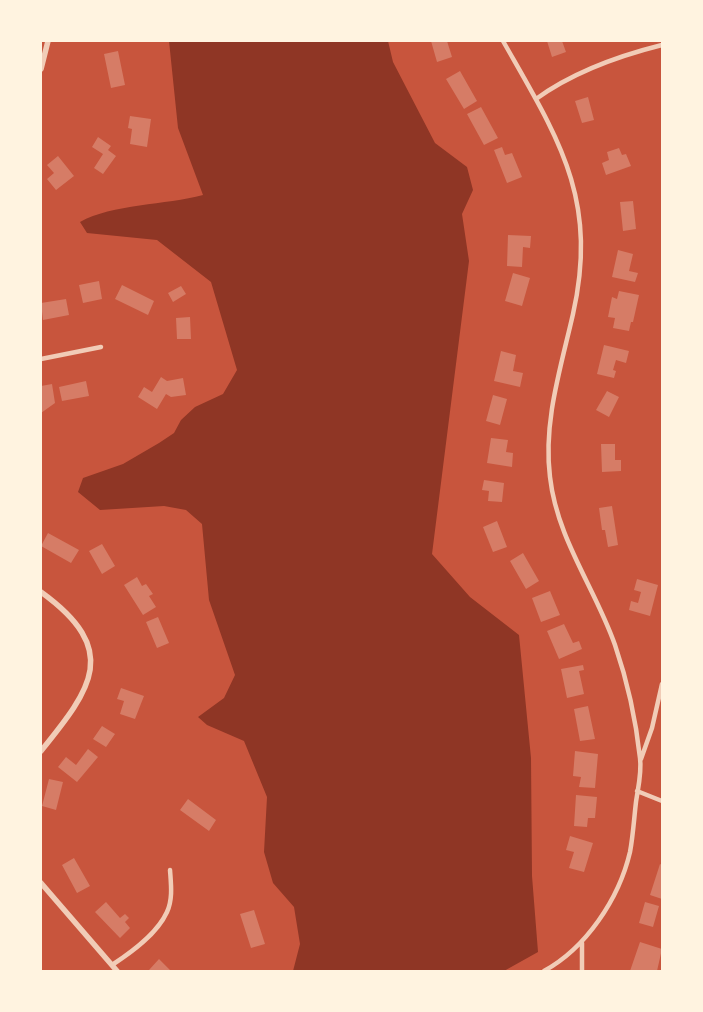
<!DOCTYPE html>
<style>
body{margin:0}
#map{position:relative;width:703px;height:1012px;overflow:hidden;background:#c8553d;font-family:Jost,sans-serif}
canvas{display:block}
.frame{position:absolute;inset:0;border:42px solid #fff3e0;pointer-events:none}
</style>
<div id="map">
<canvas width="703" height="1012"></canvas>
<div class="frame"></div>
</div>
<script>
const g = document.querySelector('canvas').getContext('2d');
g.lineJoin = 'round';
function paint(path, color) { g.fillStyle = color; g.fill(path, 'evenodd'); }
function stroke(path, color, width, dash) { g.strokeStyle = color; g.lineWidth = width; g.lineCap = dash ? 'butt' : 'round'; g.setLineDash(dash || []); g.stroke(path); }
paint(new Path2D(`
 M169,41H388L393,62L435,143L467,167L473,190L462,214L469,261L432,554L470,597L519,635L531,758L532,876L538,952L504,971H293L300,944L294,907L273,883L264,852L267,797L244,741L207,725L198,717L224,698L235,675L209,600L202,524L186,510L164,506L100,510L78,492L83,478L123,464L159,443L174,433L181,420L195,407L223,394L237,370L211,282L157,240L87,233L80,222C112,204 166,205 203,195L178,128Z`), '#8f3625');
paint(new Path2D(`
 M431,41H447L452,57L437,62Z
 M547,41H562L566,52L552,57Z
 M118,51L125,85L111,88L104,54Z
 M460,71L477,101L464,109L446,79Z
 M588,97L594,120L582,123L575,101Z
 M481,107L498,138L484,145L467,114Z
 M130,116L151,119L147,147L130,144L132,129L128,128Z
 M98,137L111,146L108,150L116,156L103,174L94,168L103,154L92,147Z
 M502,147L505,155L512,153L522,177L507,183L494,150Z
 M619,148L622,155L626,154L631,166L606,175L602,163L609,160L607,152Z
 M58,156L74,176L56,190L47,179L54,173L47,165Z
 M633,201L636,229L623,231L620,202Z
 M508,235L531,236L530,248L523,247L522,267L507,266Z
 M618,250L633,254L629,271L638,273L635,282L612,277Z
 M513,273L530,278L522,306L505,301Z
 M99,281L102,299L83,303L79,285Z
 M122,285L154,301L148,315L115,299Z
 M181,286L186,294L173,302L168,293Z
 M619,291L639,295L633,322H631L629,331L613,328L615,318L608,317L612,297L617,299Z
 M66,299L69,315L43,320L41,303Z
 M190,317L191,339H177L176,318Z
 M604,345L629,351L626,363L616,360L613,370L616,371L614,378L597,374Z
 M501,351L516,355L513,371L523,373L520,387L494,381Z
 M161,377L167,381L183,378L186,395L171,397L166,394L157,409L138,397L144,387L152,392Z
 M86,381L89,396L62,401L59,387Z
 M52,384L55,403L41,413V386Z
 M607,391L619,397L609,417L596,410Z
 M493,395L507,399L500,425L486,421Z
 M491,438L508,440L506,452L513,453L512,467L487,463Z
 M601,444H615V460H621V471L602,472Z
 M484,480L504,483L502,502L488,501L489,491L482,490Z
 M612,506L618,545L608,547L605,530H602L599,508Z
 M497,521L507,547L493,552L483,527Z
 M48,533L79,550L71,563L41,546Z
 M102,544L115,566L102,574L89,551Z
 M523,553L539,581L526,589L510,561Z
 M137,577L142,586L146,584L153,594L149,596L156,607L143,615L124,585Z
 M637,579L658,585L650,616L629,610L631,601L638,603L641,592L634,590Z
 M550,591L560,615L541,622L532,598Z
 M158,617L169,643L157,648L146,622Z
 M564,624L573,643L579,641L582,649L559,659L547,631Z
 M583,665L584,670L579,671L584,694L567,698L561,669Z
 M121,688L144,696L135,719L120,714L124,701L117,699Z
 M588,706L595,739L580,741L574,709Z
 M102,726L115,734L106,747L93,739Z
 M88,749L98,757L77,782L58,767L66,757L76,765Z
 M575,751L598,754L595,788L579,787L581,777L573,776Z
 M49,779L63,782L56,810L42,806Z
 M576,795L597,797L595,818H588L587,827L574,826Z
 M188,799L216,820L209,831L180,810Z
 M570,836L593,843L584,872L569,868L574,852L566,850Z
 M74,858L90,886L77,893L62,865Z
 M660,864L662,865V899L650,895Z
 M106,902L120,918L125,914L129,918L125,922L130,928L120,938L95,912Z
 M645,902L659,906L653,927L639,923Z
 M254,910L265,944L251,948L240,914Z
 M640,942L662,949L657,971H630Z
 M159,959L171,971L149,970Z`), '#d67c66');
stroke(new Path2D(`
 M503,41C558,138 599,198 573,314C561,367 543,422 550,477C557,539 595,588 615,645C627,680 636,721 640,758C642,772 638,788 636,802C634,819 633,836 630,852C619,899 586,948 544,971
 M536,99C573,72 618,56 662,45
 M41,359L101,347
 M641,759L652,728L662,684
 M637,791L662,801
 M582,943V971
 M112,965C132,952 157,934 167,912C173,899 171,884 170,870`), '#f1ccb7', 4.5);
stroke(new Path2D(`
 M41,69L48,41
 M41,592C121,650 92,688 41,751
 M41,883L117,971`), '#f1ccb7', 5.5);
</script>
